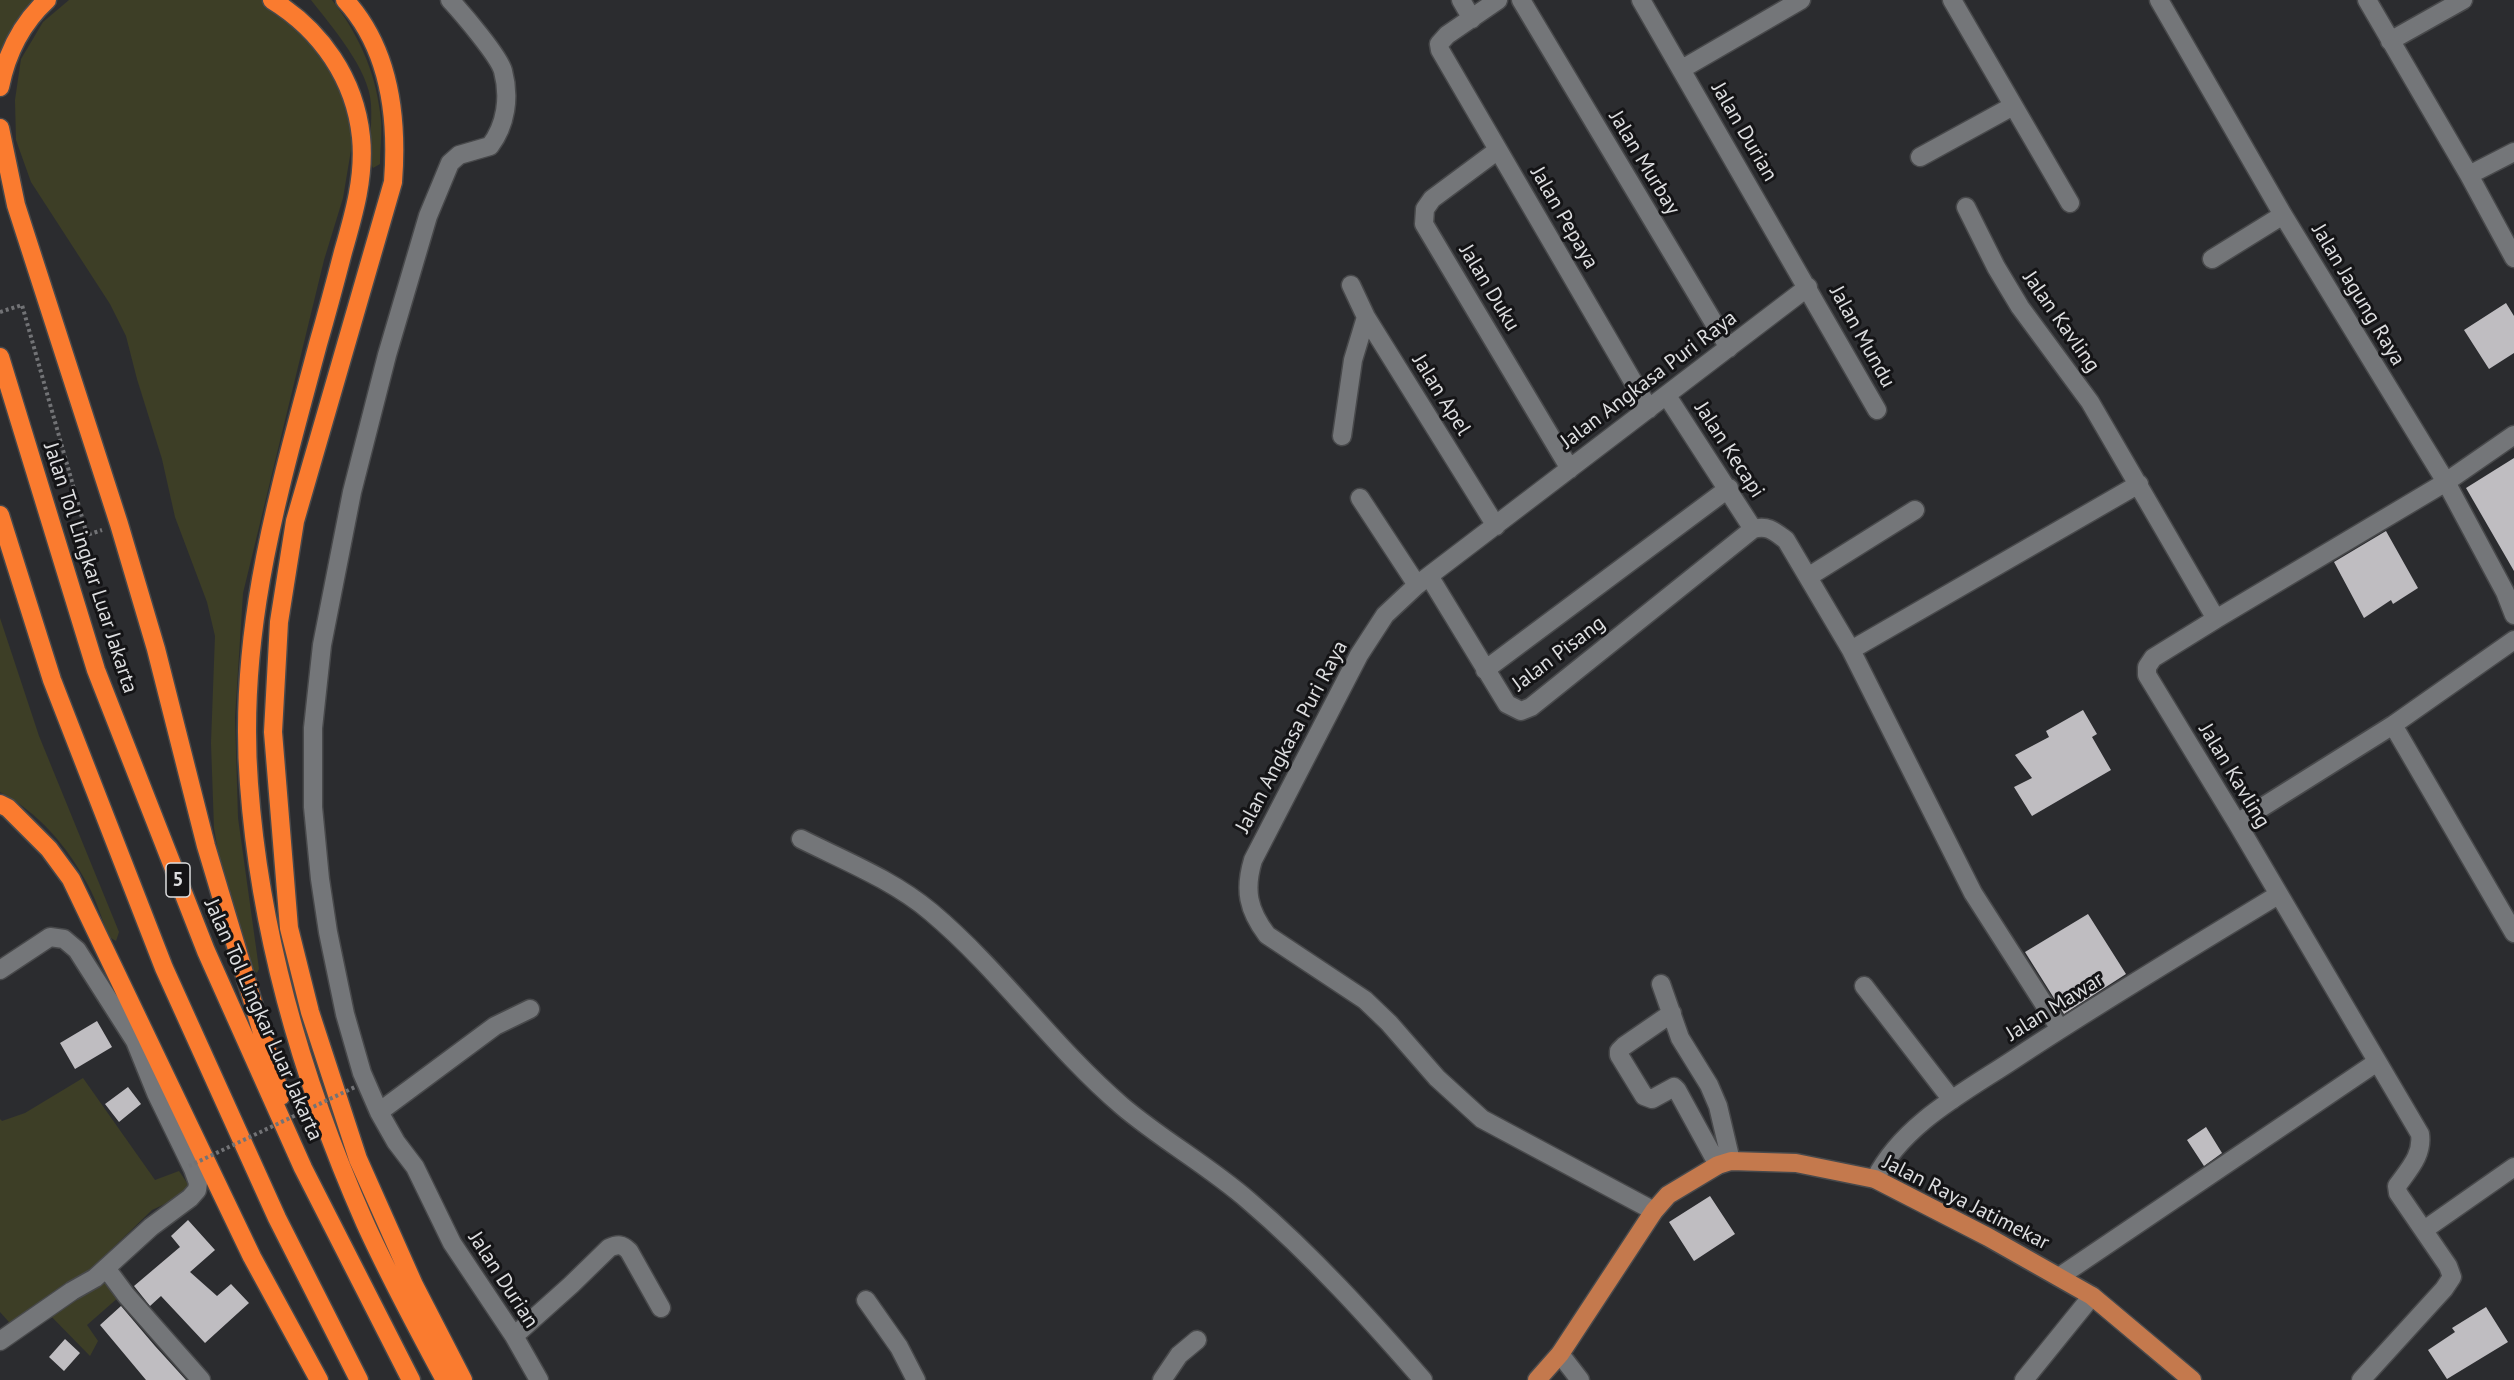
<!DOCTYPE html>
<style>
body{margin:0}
canvas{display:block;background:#2b2c2f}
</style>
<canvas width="2514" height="1380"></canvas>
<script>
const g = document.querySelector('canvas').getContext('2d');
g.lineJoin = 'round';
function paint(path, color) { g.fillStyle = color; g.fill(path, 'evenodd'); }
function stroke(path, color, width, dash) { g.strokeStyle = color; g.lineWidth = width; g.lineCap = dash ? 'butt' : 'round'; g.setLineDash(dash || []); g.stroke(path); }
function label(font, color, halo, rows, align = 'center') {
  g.font = font + ' "PT Sans",sans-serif'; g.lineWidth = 6; g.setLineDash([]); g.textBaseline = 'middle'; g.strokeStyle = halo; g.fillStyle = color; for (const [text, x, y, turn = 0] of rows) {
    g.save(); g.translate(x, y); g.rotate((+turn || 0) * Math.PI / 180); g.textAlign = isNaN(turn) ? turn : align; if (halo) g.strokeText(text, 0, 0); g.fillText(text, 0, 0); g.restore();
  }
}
paint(new Path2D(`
 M0,0H35L0,61Z
 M69,0H268L330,60L347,104L352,144L343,198L324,260L243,593L235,717L238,818L259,969L257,973L252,969L222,875L214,828L211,743L215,636L207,602L175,517L162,459L137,379L126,336L110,304L31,182L16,140L15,100L21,59L43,22Z
 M311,0H332C357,32 375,70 380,112C383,128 380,147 380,164L373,168L369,160C370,141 372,122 371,104C369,69 332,27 311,0Z
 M0,618L39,736L119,932L116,941L109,937C102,920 97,901 88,885C68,847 38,812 0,792Z
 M83,1078L155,1180L179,1171L200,1202L179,1211L169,1202L152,1210L92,1268L120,1296L87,1325L98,1341L90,1356L44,1309L17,1331L0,1312V1119L2,1121L25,1113Z`), '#3d3e26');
paint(new Path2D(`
 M2506,303L2514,316V353L2489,369L2464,330Z
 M2514,458V571L2466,488Z
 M2386,531L2418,588L2393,604L2391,600L2364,618L2334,562Z
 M2083,710L2097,734L2092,737L2111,770L2032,816L2014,787L2032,778L2015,755L2049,737L2046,731Z
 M2088,914L2126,974L2064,1014L2025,952Z
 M97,1021L112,1047L75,1069L60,1043Z
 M128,1087L141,1104L119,1122L105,1104Z
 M2206,1127L2222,1153L2204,1166L2187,1140Z
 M1710,1196L1735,1234L1694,1261L1669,1222Z
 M188,1220L215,1250L190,1272L217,1296L231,1284L249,1303L205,1343L161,1296L150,1306L134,1286L180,1247L171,1236Z
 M121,1306L155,1346L186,1380H146L100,1325Z
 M2486,1307L2508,1342L2447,1379L2428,1350L2455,1332L2452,1328Z
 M65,1339L80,1353L64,1371L49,1357Z`), '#bfbdc1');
const minor = new Path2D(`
 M450,0C462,13 499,56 503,71C510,97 506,125 490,146L459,155L450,163L428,216L387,355L352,492L322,645L313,728V807L320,879L328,932L345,1014L362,1073L379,1112L396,1142L415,1167L452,1243L514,1336L539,1380
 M1461,0L1472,19
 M1498,0L1447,35L1439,44L1440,50L1649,409
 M1521,0L1729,348
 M1641,0L1877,410
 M1952,0L2070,203
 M2159,0L2283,215L2446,482L2505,592L2514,615
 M2367,0L2469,175L2514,258
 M2390,41L2463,0
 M1682,69L1801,0
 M1498,150L1432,199L1425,209L1424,224L1570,469
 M1920,157L2013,106
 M2469,175L2514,152
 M1966,207L1996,267L2020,307L2090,402L2216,619L2153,658L2147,667V675L2237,823L2420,1134C2423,1155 2409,1169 2397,1186L2398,1193L2448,1266L2452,1277L2444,1289L2361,1380
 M2212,259L2283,215
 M1351,285L1366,317L1496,526
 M1667,396L1753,529
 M1342,436L1353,360L1366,317
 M1360,498L1417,585
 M1429,576L1507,704L1521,711L1531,707L1753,529C1768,525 1774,531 1786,540L1851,650L1973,893L2060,1029
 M1808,577L1915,510
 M2216,619L2446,482L2514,435
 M1851,650L2139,484
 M1485,670L1729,488
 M2393,725L2514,933
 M2237,823L2393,725L2514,640
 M801,839C845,861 893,880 931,912C1001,971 1053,1047 1122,1106C1162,1140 1209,1166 1249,1201C1312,1255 1369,1318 1423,1380
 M0,970L50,937L64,939L77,950L135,1041L156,1093L193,1169L198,1183L197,1190L190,1198L151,1227L106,1268
 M1661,984L1680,1038L1709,1085L1718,1106L1731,1161
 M1864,986L1952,1100
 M1672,1013L1624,1046L1619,1051V1055L1644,1096L1652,1099L1674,1087L1677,1090L1718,1165
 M379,1112L495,1026L530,1009
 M1875,1179C1904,1122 1967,1091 2019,1056C2104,1000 2191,948 2278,895
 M1654,1211L1482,1119L1437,1078L1389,1023L1365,1000L1267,935C1248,910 1244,890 1253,860L1359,655L1385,615L1417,585L1808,287
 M2424,1230L2514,1167
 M2059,1277L2377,1062
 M866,1300L899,1347L916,1380
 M514,1336L571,1285L609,1248C618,1244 622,1244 629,1251L661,1308
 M0,1341L72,1291L95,1278L106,1268L126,1295L201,1380
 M1560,1354L1580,1380
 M1162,1380L1179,1355L1197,1340
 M2024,1380L2092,1296`);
const major = new Path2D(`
 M1537,1380L1560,1354L1654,1211L1668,1195L1718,1165L1731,1161L1796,1163L1875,1179L1988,1237L2092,1296L2192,1380`);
const highway = new Path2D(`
 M272,0C321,30 355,79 361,137C365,176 354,214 343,252C335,283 327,313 318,344C279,491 237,629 249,784C260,935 304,1085 365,1223C389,1276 417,1328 445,1380
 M345,0C390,49 398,117 393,182L295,521L279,622L273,732L289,928L310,1012L358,1159L414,1285L463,1380
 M0,87C7,52 21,24 47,0
 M0,128L16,205L119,524L156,649L206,846L281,1096
 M0,357L96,670L206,951L303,1168L411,1380
 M0,515L52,680L164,968L277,1218L359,1380
 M0,804L8,808L49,849L71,879L252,1257L319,1380`);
stroke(minor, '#48494b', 21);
stroke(major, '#48494b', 21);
stroke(highway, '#48494b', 21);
stroke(new Path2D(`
 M0,312L22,305L87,535L102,530`), '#727376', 4, [3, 3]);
stroke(minor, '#747679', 18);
stroke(major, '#c4794d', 18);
stroke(highway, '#fa7b2f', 18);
stroke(new Path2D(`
 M189,1166L355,1087`), '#727376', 4, [3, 3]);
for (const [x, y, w] of [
 [178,880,24]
]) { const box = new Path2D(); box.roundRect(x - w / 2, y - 17, w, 34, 4.5); g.fillStyle = '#141416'; g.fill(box); stroke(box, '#dddee0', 1.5); }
label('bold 20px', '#dddee0', null, [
 ["5",178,880]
]);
label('21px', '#dddee0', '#141416', [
 ["Jalan Durian",1744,132,60],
 ["Jalan Murbay",1644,163,59],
 ["Jalan Pepaya",1564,218,60],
 ["Jalan Duku",1489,288,59],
 ["Jalan Jagung Raya",2358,295,59],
 ["Jalan Kavling",2061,322,55],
 ["Jalan Mundu",1862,337,61],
 ["Jalan Angkasa Puri Raya",1649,380,-37],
 ["Jalan Apel",1441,395,58],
 ["Jalan Kecapi",1729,450,57],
 ["Jalan Tol Lingkar Luar Jakarta",90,568,72],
 ["Jalan Pisang",1559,654,-37],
 ["Jalan Angkasa Puri Raya",1292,737,-62],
 ["Jalan Kavling",2234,776,59],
 ["Jalan Mawar",2055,1007,-32],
 ["Jalan Tol Lingkar Luar Jakarta",263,1020,66],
 ["Jalan Raya Jatimekar",1966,1203,27],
 ["Jalan Durian",503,1280,57]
]);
</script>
